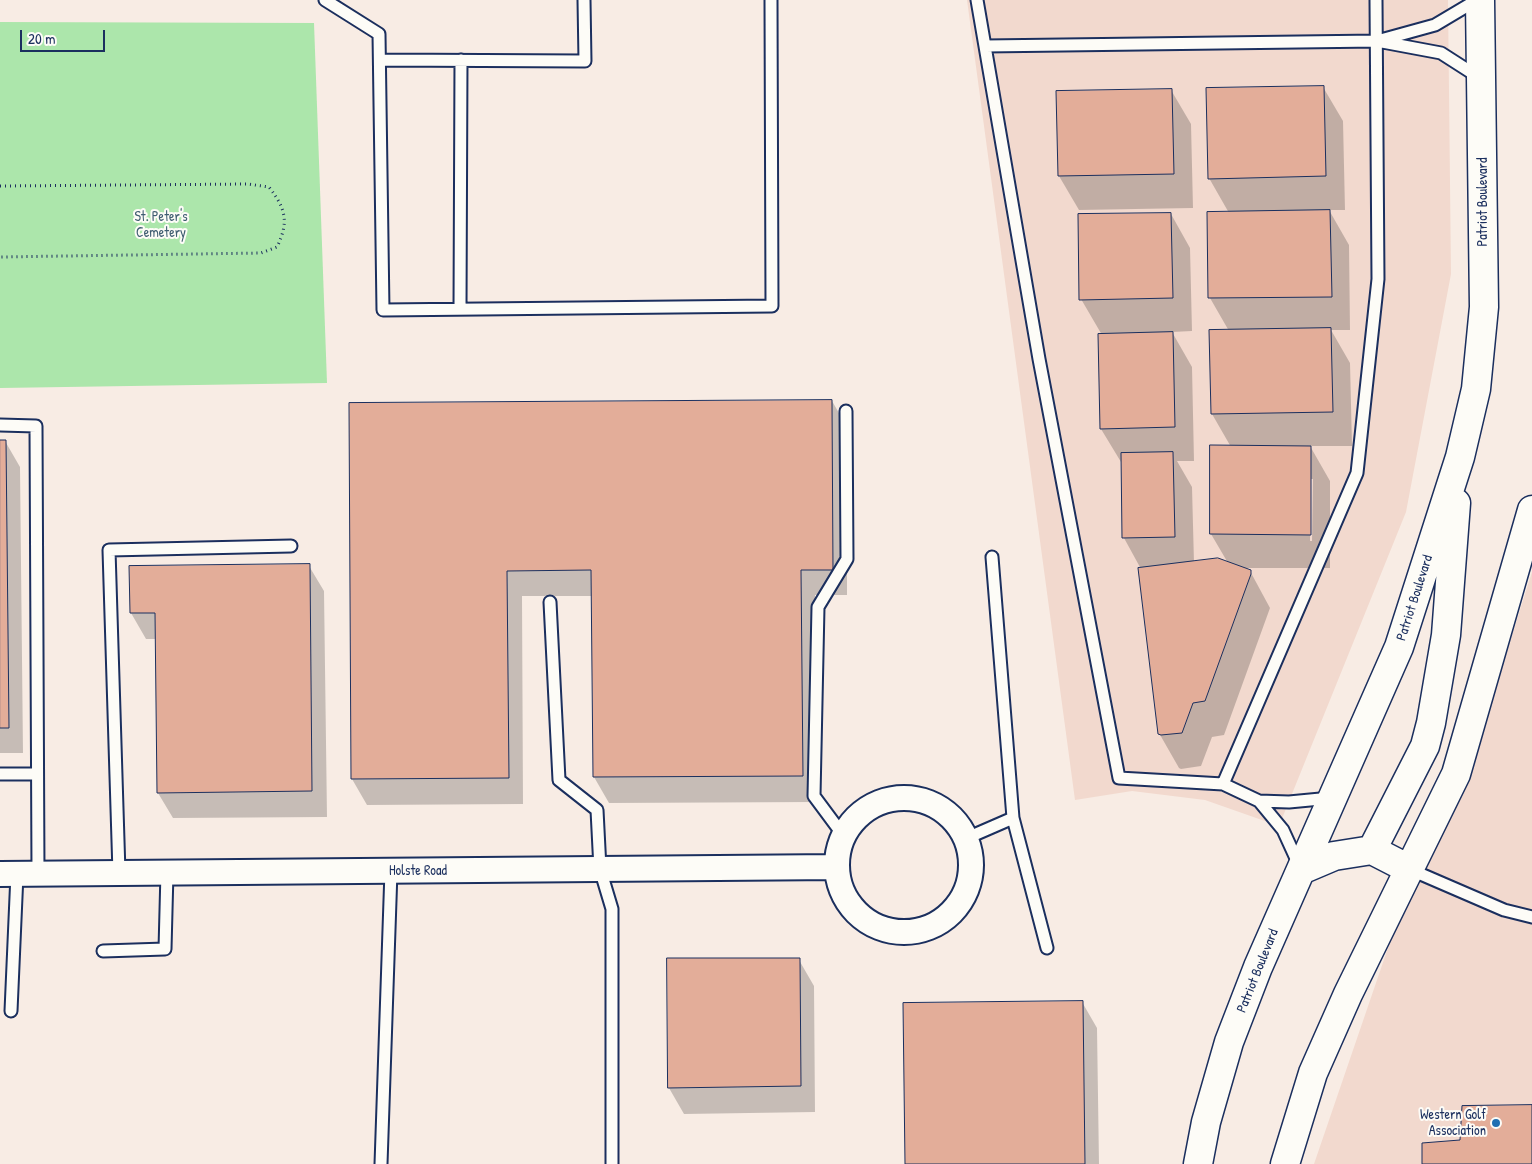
<!DOCTYPE html>
<style>
body{margin:0}
#map{position:relative;width:1532px;height:1164px;overflow:hidden;background:#f8ece4;font-family:"Patrick Hand",sans-serif}
canvas{display:block}
.scale{position:absolute;left:20px;top:30px;width:85px;height:22px;box-sizing:border-box;border:2px solid #1b2f5e;border-top:0;padding-left:6px;font-size:15px;line-height:18px;white-space:nowrap;color:#1b2f5e;-webkit-text-stroke:4px #fdfcf7;paint-order:stroke}
</style>
<div id="map">
<canvas width="1532" height="1164"></canvas>
<div class="scale">20 m</div>
</div>
<script>
const g = document.querySelector('canvas').getContext('2d');
g.lineJoin = 'round';
function paint(path, color) { g.fillStyle = color; g.fill(path, 'evenodd'); }
function stroke(path, color, width, dash) { g.strokeStyle = color; g.lineWidth = width; g.lineCap = dash ? 'butt' : 'round'; g.setLineDash(dash || []); g.stroke(path); }
function label(font, color, halo, rows, align = 'center') {
  g.font = font + ' "Patrick Hand",sans-serif'; g.lineWidth = 4; g.setLineDash([]); g.textBaseline = 'middle'; g.strokeStyle = halo; g.fillStyle = color; for (const [text, x, y, turn = 0] of rows) {
    g.save(); g.translate(x, y); g.rotate((+turn || 0) * Math.PI / 180); g.textAlign = isNaN(turn) ? turn : align; if (halo) g.strokeText(text, 0, 0); g.fillText(text, 0, 0); g.restore();
  }
}
paint(new Path2D(`
 M967,0H1448L1451,274L1406,512L1279,826L1205,800L1132,791L1075,800Z
 M1532,572V1164H1314L1390,942L1476,749Z`), '#f2d9ce');
paint(new Path2D(`
 M0,22L314,23L327,383L0,388Z`), '#ace6ab');
paint(new Path2D(`
 M1323,87L1343,121L1345,210H1329L1349,245L1350,330H1331L1350,363L1352,446H1310L1330,481V568H1242L1250,571L1270,608L1224,735L1212,737L1201,766L1181,769L1179,768L1159,733L1141,569L1124,538L1122,462H1121L1101,429L1102,335L1081,299L1171,214L1190,248L1192,331L1172,332L1192,367L1194,461H1177L1192,487L1194,563H1228L1211,534V447H1231L1212,414L1229,331L1210,298L1229,213L1209,178ZM1310,479H1313L1312,541H1310Z
 M1171,90L1191,124L1193,208L1079,210L1059,176L1057,92Z
 M832,401L847,427V595H815L817,802L609,803L594,777L593,596H522L523,804L367,805L352,779L350,404Z
 M0,441H5L20,467L23,753H0Z
 M309,566L324,591L327,817L173,818L158,793L156,639H146L131,613Z
 M799,960L814,986L815,1112L684,1114L669,1088Z
 M1082,1002L1097,1028L1099,1164H906Z`), '#0003');
const building = new Path2D(`
 M1324,86L1326,176L1208,179L1206,88Z
 M1172,89L1174,174L1058,176L1056,91Z
 M1330,210L1332,297L1208,298L1207,212Z
 M1171,213L1173,298L1079,300L1078,214Z
 M1331,328L1333,412L1211,414L1209,330Z
 M1173,332L1175,427L1100,429L1098,334Z
 M832,400L833,570H801L803,776L593,777L591,570L507,571L509,778L351,779L349,403Z
 M0,440H6L9,728H0Z
 M1210,445L1311,446V535L1210,534Z
 M1173,452L1175,537L1122,538L1121,453Z
 M1218,558L1251,570V574L1205,701L1193,703L1182,733L1161,735L1158,734L1138,568Z
 M310,564L312,791L157,793L155,613H130L129,566Z
 M667,958H800L801,1086L668,1088Z
 M1083,1001L1085,1164H905L903,1003Z
 M1532,1105V1164H1422V1143L1460,1140L1462,1106Z`);
paint(building, '#e3ad99');
stroke(building, '#1b2f5e', 1);
const service = new Path2D(`
 M325,0L379,34L383,310L772,306L771,0
 M977,0L1039,359L1119,778L1223,784L1357,473L1378,279L1376,0
 M1477,0L1435,25L1377,41L1441,53L1480,78
 M985,46L1377,41
 M380,60L585,61L584,0
 M460,309L461,60
 M0,425L36,426L38,873
 M550,602L559,780L597,810L600,869L612,909V1164
 M0,774H37
 M1223,784L1259,801
 M1013,818L1047,948
 M843,835L814,796L818,607L847,559L846,411
 M967,838L1013,818L992,557
 M1299,865L1283,830L1259,801L1289,802L1331,798
 M1409,869L1504,910L1532,917
 M119,873L109,550L291,546
 M103,951L165,949L167,872
 M11,1011L17,874
 M381,1164L391,871`);
const minor = new Path2D(`
 M837 865a67 67 0 1 1 134 0a67 67 0 1 1-134 0Z
 M0,874L837,867`);
const secondary = new Path2D(`
 M1372,850L1425,746L1431,723L1446,635L1456,503
 M1301,870L1334,856L1372,850L1409,869
 M1198,1164L1206,1122L1229,1042L1258,967L1399,647L1460,457L1476,389L1484,307L1480,0
 M1285,1164L1313,1073L1348,994L1456,774L1532,510`);
stroke(service, '#1b2f5e', 15);
stroke(minor, '#1b2f5e', 28);
stroke(secondary, '#1b2f5e', 31);
stroke(new Path2D(`
 M0,186L248,184L269,187C286,209 289,222 277,247L261,253L0,257`), '#1b2f5e', 3, [1, 4]);
stroke(service, '#fdfcf7', 11);
stroke(minor, '#fdfcf7', 24);
stroke(secondary, '#fdfcf7', 28);
for (const [x, y, r, color] of [
 [1496,1123,5,"#1f6fb2"]
]) { const dot = new Path2D(); dot.arc(x, y, r, 0, 2 * Math.PI); g.fillStyle = color; g.fill(dot); stroke(dot, '#fdfcf7', 2); }
label('14px', '#1b2f5e', '#fdfcf7', [
 ["Patriot Boulevard",1483,202,-90],
 ["Patriot Boulevard",1415,598,-72],
 ["Holste Road",418,871],
 ["Patriot Boulevard",1258,971,-68]
]);
label('14px', '#3f5d71', '#fdfcf7', [
 ["St. Peter's",161,217],
 ["Cemetery",161,233]
]);
label('14px', '#1b2f5e', '#fdfcf7', [
 ["Western Golf",1486,1115],
 ["Association",1486,1131]
], 'right');
</script>
